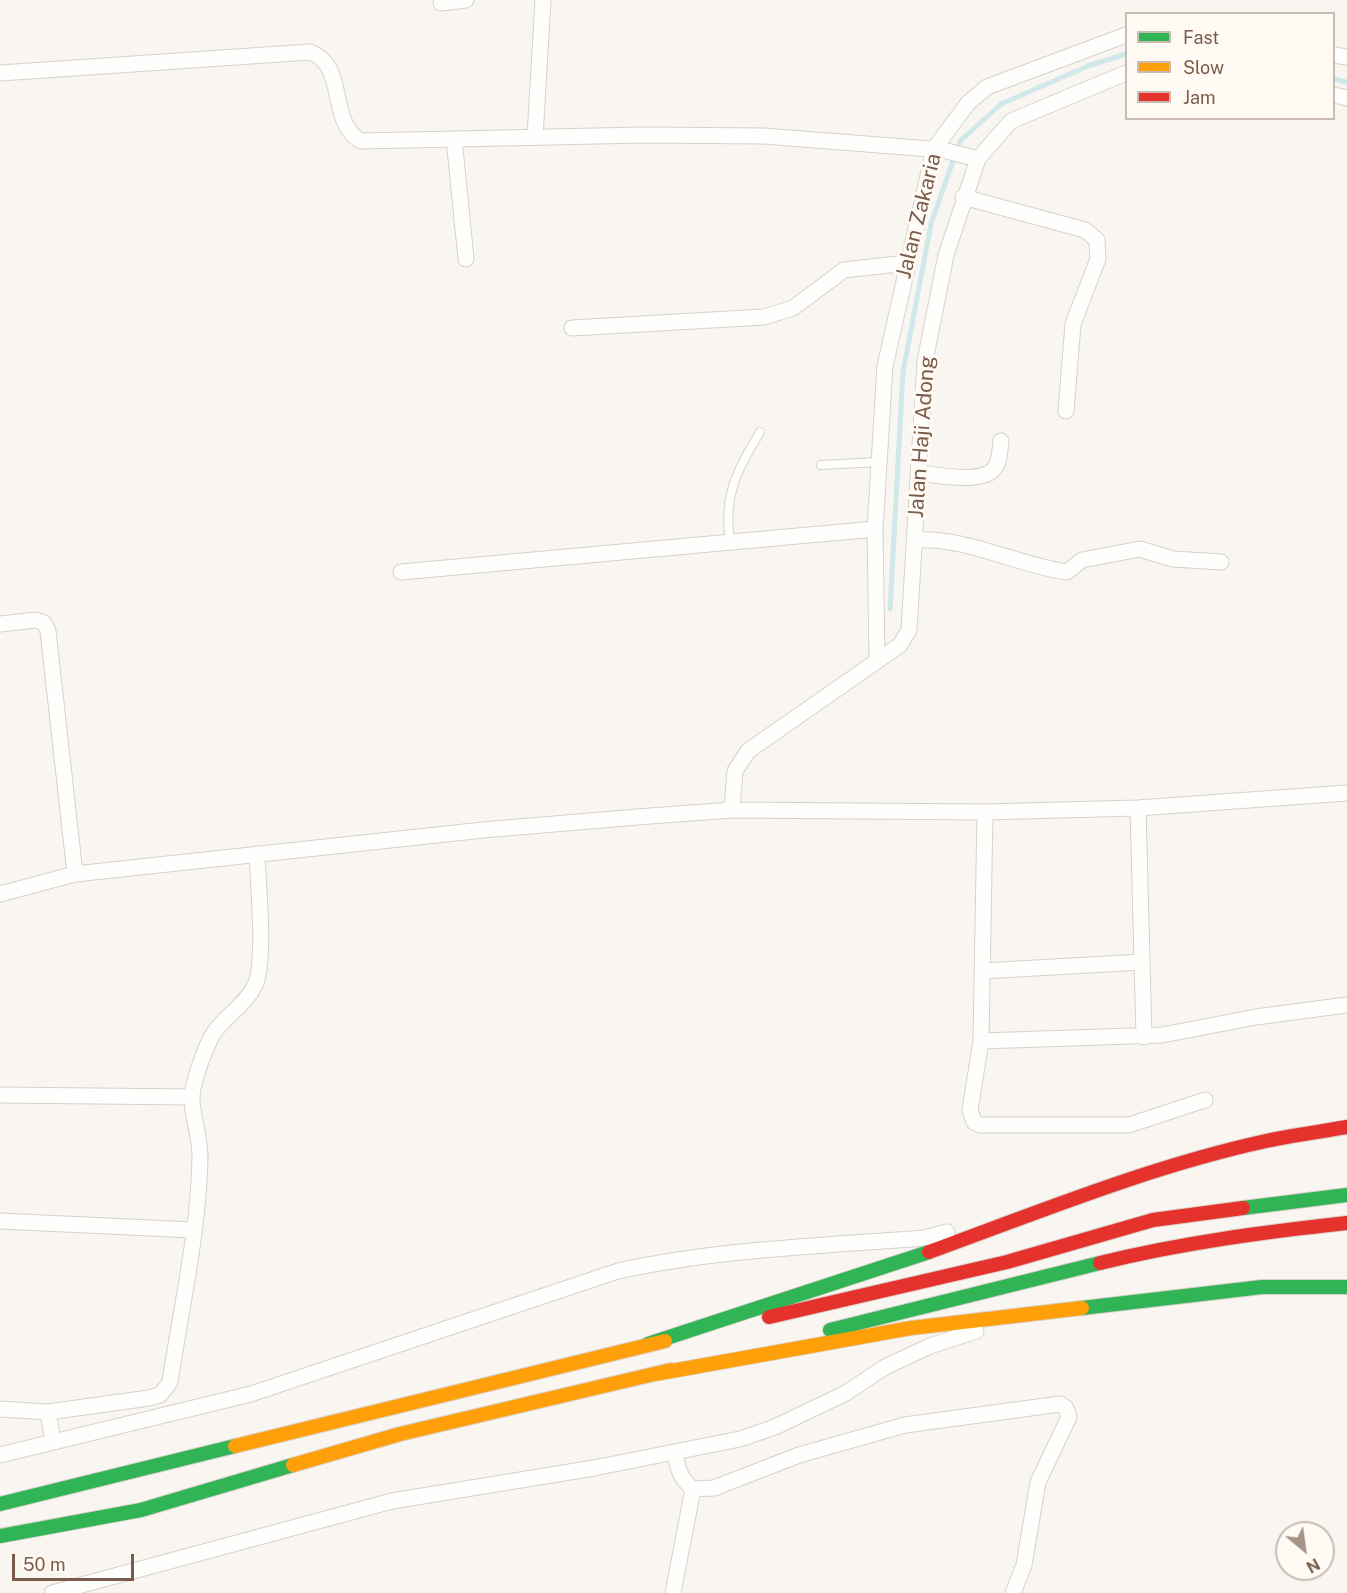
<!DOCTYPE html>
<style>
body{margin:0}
#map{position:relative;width:1347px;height:1593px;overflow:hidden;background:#f9f5f0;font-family:"Public Sans",sans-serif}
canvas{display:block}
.legend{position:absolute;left:1125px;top:12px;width:210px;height:108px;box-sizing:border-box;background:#fffaf3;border:2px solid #cabbb1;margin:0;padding:8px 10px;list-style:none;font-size:18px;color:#7a5c4d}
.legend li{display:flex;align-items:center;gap:12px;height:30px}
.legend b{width:30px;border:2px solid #cabbb1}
.north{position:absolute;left:1275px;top:1521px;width:60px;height:60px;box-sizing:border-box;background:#fffaf3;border:2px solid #cabbb1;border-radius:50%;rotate:151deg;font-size:16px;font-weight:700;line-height:24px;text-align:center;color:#7a5c4d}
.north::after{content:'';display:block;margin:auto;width:21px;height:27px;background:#a69286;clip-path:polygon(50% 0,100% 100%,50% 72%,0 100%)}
.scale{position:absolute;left:12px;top:1554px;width:122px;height:27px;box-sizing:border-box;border:3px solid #7a5c4d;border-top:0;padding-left:8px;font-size:18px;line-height:21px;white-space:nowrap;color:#7a5c4d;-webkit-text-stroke:4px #fffaf3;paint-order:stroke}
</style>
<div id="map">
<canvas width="1347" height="1593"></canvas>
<ul class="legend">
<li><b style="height:8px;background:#30b455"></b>Fast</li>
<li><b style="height:8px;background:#ff9f0a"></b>Slow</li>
<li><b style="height:8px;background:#e5322d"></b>Jam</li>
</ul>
<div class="north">N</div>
<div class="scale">50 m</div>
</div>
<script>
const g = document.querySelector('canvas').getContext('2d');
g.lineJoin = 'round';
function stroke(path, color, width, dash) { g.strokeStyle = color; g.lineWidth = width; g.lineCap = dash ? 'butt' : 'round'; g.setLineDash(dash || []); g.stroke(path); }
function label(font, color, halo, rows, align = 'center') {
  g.font = font + ' "Public Sans",sans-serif'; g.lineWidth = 6; g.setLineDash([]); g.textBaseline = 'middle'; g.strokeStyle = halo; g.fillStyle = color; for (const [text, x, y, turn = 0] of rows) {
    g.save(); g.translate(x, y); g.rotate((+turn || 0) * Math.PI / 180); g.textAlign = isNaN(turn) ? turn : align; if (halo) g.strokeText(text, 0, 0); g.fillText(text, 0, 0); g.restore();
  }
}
stroke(new Path2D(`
 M1334,79L1347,82
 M890,609L903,372L931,224L960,141L1001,104L1088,66L1126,54`), '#d0e8ea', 5);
const lane = new Path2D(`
 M821,465L879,462
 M730,541C723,495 737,471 760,432`);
const street = new Path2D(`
 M441,3L466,0
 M1334,55L1347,57
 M0,73L310,52C348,65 327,122 361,141L644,135L764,136L943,150L978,159
 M1334,95L1347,98
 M535,137L543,0
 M454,139L466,259
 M963,197L1085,230L1097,240L1098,259L1073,324L1066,411
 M572,328L764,317L793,308L844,270L907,263
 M919,473C938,475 989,486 997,464C1000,457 1000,448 1001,441
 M915,540C968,537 1016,565 1067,572L1082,560L1140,549L1173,559L1221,562
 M401,572L875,529
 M0,624L36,620L44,623L48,631L75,874
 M877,659L875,529L885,366L934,149L968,103L987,87L1126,35
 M1138,808L1144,1037
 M732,810L735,771L748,751L900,645L909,630L925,361L946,255L978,159L1011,121L1126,73
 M985,812L981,1041L970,1110L974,1122L980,1125H1129L1205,1100
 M0,894L75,874L483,830L637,817L732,810L985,812L1138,808L1347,793
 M982,971L1142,962
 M981,1041L1162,1035L1256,1017L1347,1005
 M0,1095L192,1097
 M0,1221L193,1230
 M0,1409L48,1412L149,1398L160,1395L170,1382C181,1308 199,1231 200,1156C200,1136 192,1116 192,1098C192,1083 207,1041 216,1030C228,1014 247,1003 255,985C266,962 258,883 257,854
 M48,1412L53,1442
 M675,1453C678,1470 680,1478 693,1489L714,1488L799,1455L905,1425L1060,1404L1066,1408L1069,1417L1038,1482L1024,1565L1013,1593
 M0,1455L251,1394L618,1271C719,1249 821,1246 924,1238L947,1232
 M52,1593L392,1501L594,1468L740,1439L775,1427L846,1393L885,1367L930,1346L976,1331
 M673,1593L693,1489`);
const fast = new Path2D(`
 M1243,1208L1347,1195
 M1082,1308L1262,1287H1347
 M830,1330L1100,1263
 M648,1344L929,1252
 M0,1504L235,1446
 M0,1536L141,1510L293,1465`);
const slow = new Path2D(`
 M655,1374L911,1328L1082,1308
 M235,1446L665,1341
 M293,1465L400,1434L671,1370`);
const jam = new Path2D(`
 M929,1252C1039,1212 1151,1166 1266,1141C1293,1135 1320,1132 1347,1127
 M1100,1263C1181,1243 1264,1232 1347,1223
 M769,1317L1007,1262L1153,1220L1243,1208`);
stroke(lane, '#d7d1cb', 10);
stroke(street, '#d7d1cb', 17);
stroke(fast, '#dad1cc', 16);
stroke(slow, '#dad1cc', 16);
stroke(jam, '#dad1cc', 16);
stroke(lane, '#fefefd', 8);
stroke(street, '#fefefd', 15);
stroke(fast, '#30b455', 14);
stroke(slow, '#ff9f0a', 14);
stroke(jam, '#e5322d', 14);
label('21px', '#7a5c4d', '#fffaf3', [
 ["Jalan Zakaria",919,216,-76],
 ["Jalan Haji Adong",922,437,-86]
]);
</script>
